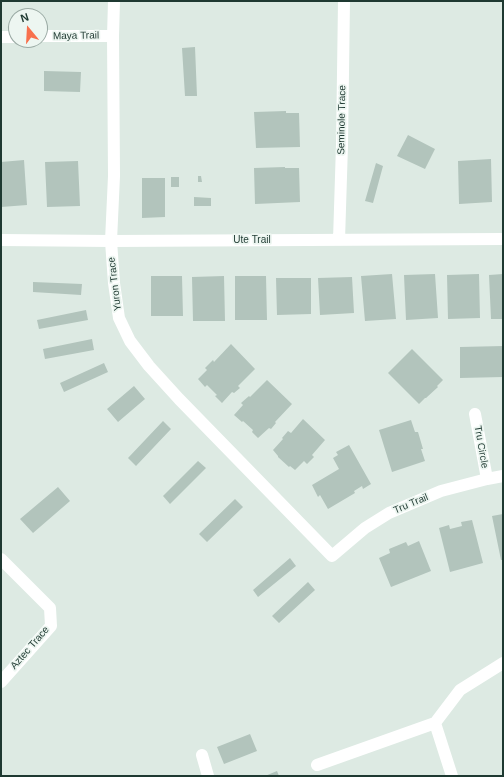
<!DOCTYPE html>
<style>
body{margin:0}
#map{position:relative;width:504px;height:777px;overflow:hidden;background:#ddeae3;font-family:Helvetica,sans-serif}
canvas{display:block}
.frame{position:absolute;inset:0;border:2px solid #1e3931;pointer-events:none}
.north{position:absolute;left:8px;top:8px;width:40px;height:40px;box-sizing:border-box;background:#edf6f1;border:1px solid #9aaaa4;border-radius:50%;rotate:342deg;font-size:11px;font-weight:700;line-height:16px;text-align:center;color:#1e3931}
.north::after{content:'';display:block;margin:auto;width:14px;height:18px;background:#f8704d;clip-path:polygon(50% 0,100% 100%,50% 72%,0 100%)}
</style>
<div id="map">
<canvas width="504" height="777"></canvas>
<div class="frame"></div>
<div class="north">N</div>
</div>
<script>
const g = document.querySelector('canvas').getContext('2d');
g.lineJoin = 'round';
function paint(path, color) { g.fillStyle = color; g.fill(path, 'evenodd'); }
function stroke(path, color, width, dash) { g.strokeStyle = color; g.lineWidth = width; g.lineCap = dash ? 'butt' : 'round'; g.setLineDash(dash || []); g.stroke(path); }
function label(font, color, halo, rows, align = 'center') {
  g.font = font + ' Helvetica,sans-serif'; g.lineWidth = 3.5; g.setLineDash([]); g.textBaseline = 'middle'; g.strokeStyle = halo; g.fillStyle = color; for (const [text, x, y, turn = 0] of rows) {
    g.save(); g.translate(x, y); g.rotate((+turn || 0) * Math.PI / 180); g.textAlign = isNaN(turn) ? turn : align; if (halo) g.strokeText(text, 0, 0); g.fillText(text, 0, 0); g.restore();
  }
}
paint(new Path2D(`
 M195,47L197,96H185L182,48Z
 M44,71L81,72L80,92L44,91Z
 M286,111V113H299L300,147L256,148L254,112Z
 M408,135L435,149L425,169L397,156Z
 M491,159L492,202L459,204L458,161Z
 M24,160L27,205L1,207V162Z
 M78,161L80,206L47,207L45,162Z
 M376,163L383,166L373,203L365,201Z
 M285,167V168H299L300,202L255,204L254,168Z
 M198,176H201L202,182H198Z
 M171,177H179V187H171Z
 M142,178H165V217L142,218Z
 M194,197L211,198V206H194Z
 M392,274L396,319L365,321L361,276Z
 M435,274L438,318L406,320L404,275Z
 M479,274L480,318L448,319L447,275Z
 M503,274V319H491L489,275Z
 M151,276H182L183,316H151Z
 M224,276L225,321H193L192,277Z
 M235,276H266L267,320H235Z
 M352,277L354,313L320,315L318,278Z
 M276,278H311V314L277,315Z
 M33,282L82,284L81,295L33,292Z
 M86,310L88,320L39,329L37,320Z
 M92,339L94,350L45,359L43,349Z
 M231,344L255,369L238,386L240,388L234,393L232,392L222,403L215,396L217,395L207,385L205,387L198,379L207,370L205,368L213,360L214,362Z
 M503,346V377L460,378V347Z
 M412,349L443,380L437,386L438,387L426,398H425L419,404L388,373Z
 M104,363L108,372L64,392L60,383Z
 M267,380L292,404L275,422L276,423L271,429L269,428L258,438L252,432L253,430L243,421L242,422L234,415L243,405L241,403L249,396L250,397Z
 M134,386L145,399L118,422L107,409Z
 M303,419L325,440L312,455L314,457L307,464L304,461L295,470L290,466L289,467L278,457V456L273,450L283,439L282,438L288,431L291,433Z
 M411,420L415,432H418L423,449H421L425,461L392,472L379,430Z
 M163,421L171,429L136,466L128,458Z
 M349,445L371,484L363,489L362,486L354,491L355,493L328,509L320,495L318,497L312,485L339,469L333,458L338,455L336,452Z
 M198,461L206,468L170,504L163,496Z
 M58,487L70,501L33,533L20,519Z
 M235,499L243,507L207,542L199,534Z
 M503,514V560H501L492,516Z
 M472,520L483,563L450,572L439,528L449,525L450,529L462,526L461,522Z
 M419,541L431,571L391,587L379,558L390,553L389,549L406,542L408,546Z
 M290,558L296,566L258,597L253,590Z
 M308,582L315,590L279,623L272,616Z
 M250,734L257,751L224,764L217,747Z
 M277,771L279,776H265Z`), '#b2c4bc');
stroke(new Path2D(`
 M114,1L113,36L114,176L111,241L114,283L119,318L130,341L149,366L179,399L332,556L365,528L389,513L441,491L487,479L503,476
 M40,36H113
 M1,37H16
 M1,240L111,241L503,239
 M339,240L342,145L344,1
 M475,414L487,479
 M1,559L50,608L51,626L1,682
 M202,755L208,776
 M317,765L435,723
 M452,776L435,723L460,690L503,663`), '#fff', 12);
label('10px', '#1e3931', '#edf6f1', [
 ["Maya Trail",76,36,-1],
 ["Seminole Trace",342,120,-89],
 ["Ute Trail",252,240],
 ["Yuron Trace",115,284,-97],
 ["Tru Circle",481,447,80],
 ["Tru Trail",411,504,-23],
 ["Aztec Trace",30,648,-49]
]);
</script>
